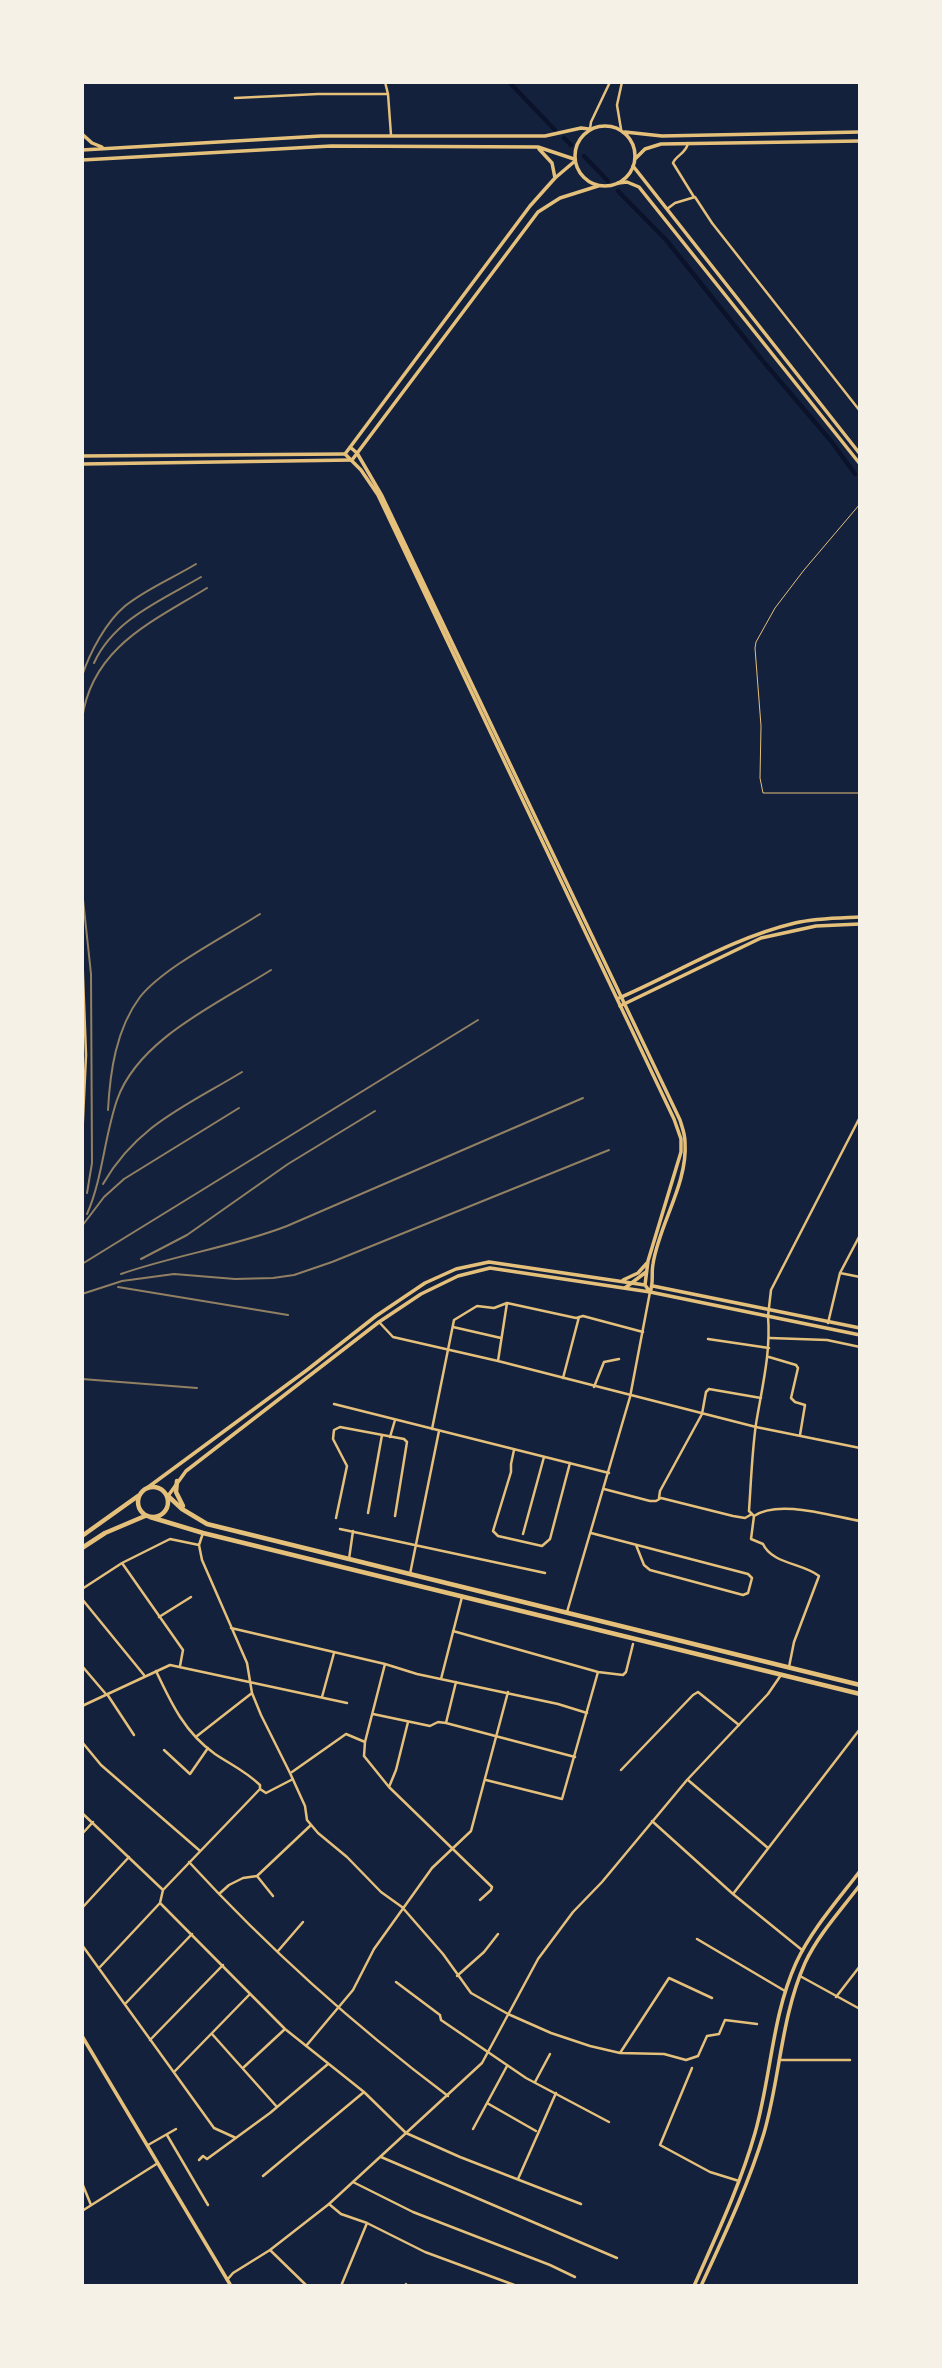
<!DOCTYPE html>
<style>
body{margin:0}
#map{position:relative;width:942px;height:2368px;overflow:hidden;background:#14213d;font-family:Mulish,sans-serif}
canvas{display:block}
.frame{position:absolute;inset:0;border:84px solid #f6f1e7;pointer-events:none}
</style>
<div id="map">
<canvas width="942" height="2368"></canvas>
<div class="frame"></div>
</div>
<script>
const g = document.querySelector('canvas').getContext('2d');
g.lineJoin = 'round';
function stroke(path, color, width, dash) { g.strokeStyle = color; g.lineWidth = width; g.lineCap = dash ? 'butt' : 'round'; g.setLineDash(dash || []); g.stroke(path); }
stroke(new Path2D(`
 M509,82L555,130
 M564,138L571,145
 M584,156L608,181
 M618,191L667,241L762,360L831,441L855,474`), '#0b132b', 4.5);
stroke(new Path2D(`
 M860,504L804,570L775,608L756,642L755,648L761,726L760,778L763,793H860`), '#e5c07b', 1);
stroke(new Path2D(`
 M385,82L388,94
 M235,98L318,94H388L391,135
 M688,143C686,154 676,155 673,163L694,197
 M667,209L675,203L695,197L712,223L860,411
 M840,1273L860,1277
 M768,1316C771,1353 762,1387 756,1424C752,1452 751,1482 749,1511L754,1516L751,1539L763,1544C772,1564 803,1563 819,1576L794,1642L789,1667
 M379,1322L393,1337L498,1361L756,1427L860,1448
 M828,1323L840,1273L860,1235
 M453,1327L501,1338
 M770,1338L827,1340L860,1347
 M708,1339L769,1348
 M769,1357L796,1365L798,1368L791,1398L795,1402L805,1405L800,1435
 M498,1361L507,1303
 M563,1378L579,1317
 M594,1387L604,1362L619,1359
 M334,1404L609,1473
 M432,1429L454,1320L477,1306L494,1308L507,1303L576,1318L583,1316L643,1332
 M390,1437L395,1420
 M514,1450L511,1464V1472L493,1531L498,1536L542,1546L550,1539L570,1463
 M604,1489L650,1501H656L661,1498L733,1516L745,1518L752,1514
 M659,1498L660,1491L702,1414L706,1392L709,1389L761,1398
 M368,1513L382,1435
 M754,1516C778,1499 831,1516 860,1521
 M336,1518L347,1466L333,1439L334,1430L340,1427L404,1439L407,1442L395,1516
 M340,1529L545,1573
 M203,1533L199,1545L202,1560L247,1663L252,1693L261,1715L290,1773L305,1806L307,1820L318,1833L347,1857L381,1892L402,1907L443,1954L471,1993L508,2014L551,2033L590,2046L620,2053L664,2054L686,2060L698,2056L707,2036L719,2034L725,2020L757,2024
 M591,1533L748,1574L752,1578L748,1593L743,1595L650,1570L644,1565L636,1545
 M523,1534L544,1457
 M349,1559L353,1531
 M122,1563L183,1650L180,1666
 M410,1574L439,1431
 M82,1589L122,1563L170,1539L199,1545
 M82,1599L144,1675
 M159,1617L191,1597
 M231,1628L385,1664L417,1674L558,1704L587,1713
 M453,1631L598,1672L623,1675L626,1672L633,1644
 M82,1666L105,1693
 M156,1671C171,1703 185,1733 215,1754C233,1766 244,1770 260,1785V1788
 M441,1679L462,1597
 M107,1694L134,1735
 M322,1697L334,1653
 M82,1706L170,1665L347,1703
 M373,1714L430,1726L438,1722L446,1723L575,1757
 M446,1723L456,1682
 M197,1736L252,1693
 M82,1742L101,1765L199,1850
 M365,1742L364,1756L389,1787L492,1887L491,1890L480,1900
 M164,1750L190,1774L208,1748
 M621,1770L693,1695L698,1692L739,1725
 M292,1772L346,1734L365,1742L385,1664
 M486,1780L562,1799L598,1672
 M688,1780L768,1848
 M389,1787L396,1770L408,1722
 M82,1813L163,1890
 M652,1821L733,1894L802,1950
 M82,1834L93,1822
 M189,1862C268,1948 355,2026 448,2096
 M257,1876L273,1896
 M219,1894L229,1885L243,1878L257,1876L311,1825
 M733,1894L860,1729
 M160,1903L285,2029L364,2092L406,2133L460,2157L581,2204
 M82,1908L129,1857
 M697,1939L785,1991
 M82,1945L214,2128L236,2138
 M278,1951L303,1922
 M100,1967L160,1903L163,1890L260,1789L266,1793L293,1779
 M457,1976L484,1952L498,1934
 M396,1982L440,2015L441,2020L526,2078L609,2122
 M836,1997L860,1966
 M125,2004L192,1934
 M212,2034L277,2107
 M150,2040L223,1965
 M306,2046L353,1990L374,1949L432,1868L471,1831L508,1692
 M620,2053L669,1978L712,1998
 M779,2060H850
 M244,2067L285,2029
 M692,2068L660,2145L710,2172L739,2181
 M174,2072L250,1994
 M535,2082L550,2054
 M487,2103L536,2131
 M473,2129L507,2066
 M167,2135L208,2205
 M148,2145L176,2129
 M381,2157L617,2258
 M199,2160L203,2156L207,2159L270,2113L328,2064
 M263,2176L364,2092
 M518,2179L556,2093
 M353,2182L413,2212L550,2265L575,2277
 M82,2183L91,2205
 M329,2204L341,2214L367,2223L425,2252L517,2286
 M82,2211L158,2163
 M270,2250L307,2286
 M341,2286L367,2223
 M405,2286L406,2284`), '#e5c07b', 2.5);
stroke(new Path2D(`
 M590,129L591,122L610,82
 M621,129L617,105L622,82
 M82,950L86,1055L82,1140
 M768,1316L771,1290L860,1117
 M567,1612L630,1397L650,1292
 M800,1976L860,2009
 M227,2280L233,2273L270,2250L329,2204L482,2063L538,1959L573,1912L602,1882L687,1780L768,1694L781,1675`), '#e5c07b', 2.5);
stroke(new Path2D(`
 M82,134L92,143L102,147
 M539,149L552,163L555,178
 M82,150L321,136H545L581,128L589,129
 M82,160L331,146L538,147L574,159
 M633,166L860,454
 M618,183L627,182L639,187L860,464
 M82,456L345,454
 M82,464L352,460
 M619,998C677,973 732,938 795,923C816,918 838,918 860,917
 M620,1006L761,938L816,926L860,924
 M82,2036L231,2286
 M694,2286C716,2236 740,2186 755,2133C771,2077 772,2016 796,1963C812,1929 838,1900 860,1871
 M701,2286C724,2236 748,2186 764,2133C780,2078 781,2017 805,1963C818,1935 841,1910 860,1885`), '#e5c07b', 3.5);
stroke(new Path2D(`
 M575 156a30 30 0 1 1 60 0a30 30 0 1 1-60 0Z
 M625,132L662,136L860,132
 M635,159L645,149L661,144L860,141
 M575,161L555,178L530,206L345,454L361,470L378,495L674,1119L681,1139V1152L648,1261L645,1285L650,1292
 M350,447L357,453L382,496L680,1120C682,1127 685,1134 685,1142C688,1184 659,1224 653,1264C651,1274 654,1283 650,1292
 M352,460L538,212L560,198L598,186
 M623,1280L638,1273L647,1263
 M653,1286L860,1328
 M625,1288L646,1272
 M147,1488L307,1370L376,1316L425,1283L456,1269L489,1262L645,1285
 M168,1496L186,1471L379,1322L421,1294L458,1276L490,1268L650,1292L860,1335`), '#e5c07b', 3.5);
stroke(new Path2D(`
 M177,1481L176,1492L183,1506
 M138 1502a15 15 0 1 1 30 0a15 15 0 1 1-30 0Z
 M168,1496L182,1509L207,1524L860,1685
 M150,1517L203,1533L860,1694
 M82,1536L138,1496
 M82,1548L105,1533L145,1516`), '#e5c07b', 4.5);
stroke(new Path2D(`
 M94,663C114,619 162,600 201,577
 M82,676C90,652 106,622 125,606C146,589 173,578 196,564
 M82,719C92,647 152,622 207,588
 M82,890L91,974L92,1163L87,1193
 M108,1110C110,1072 116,1029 140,997C164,967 226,936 260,914
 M103,1184C137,1125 186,1106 242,1072
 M87,1214C103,1177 104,1138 117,1100C138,1039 219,1003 271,970
 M82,1226L104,1197L124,1179L239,1108
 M141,1259L187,1235L288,1164L375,1111
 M82,1264L478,1020
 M121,1274C175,1255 233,1247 287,1226L583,1098
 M118,1287L288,1315
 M82,1294L122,1281L174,1274L235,1279L273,1278L294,1275L332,1262L609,1150
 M82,1379L197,1388`), '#918062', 2);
</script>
